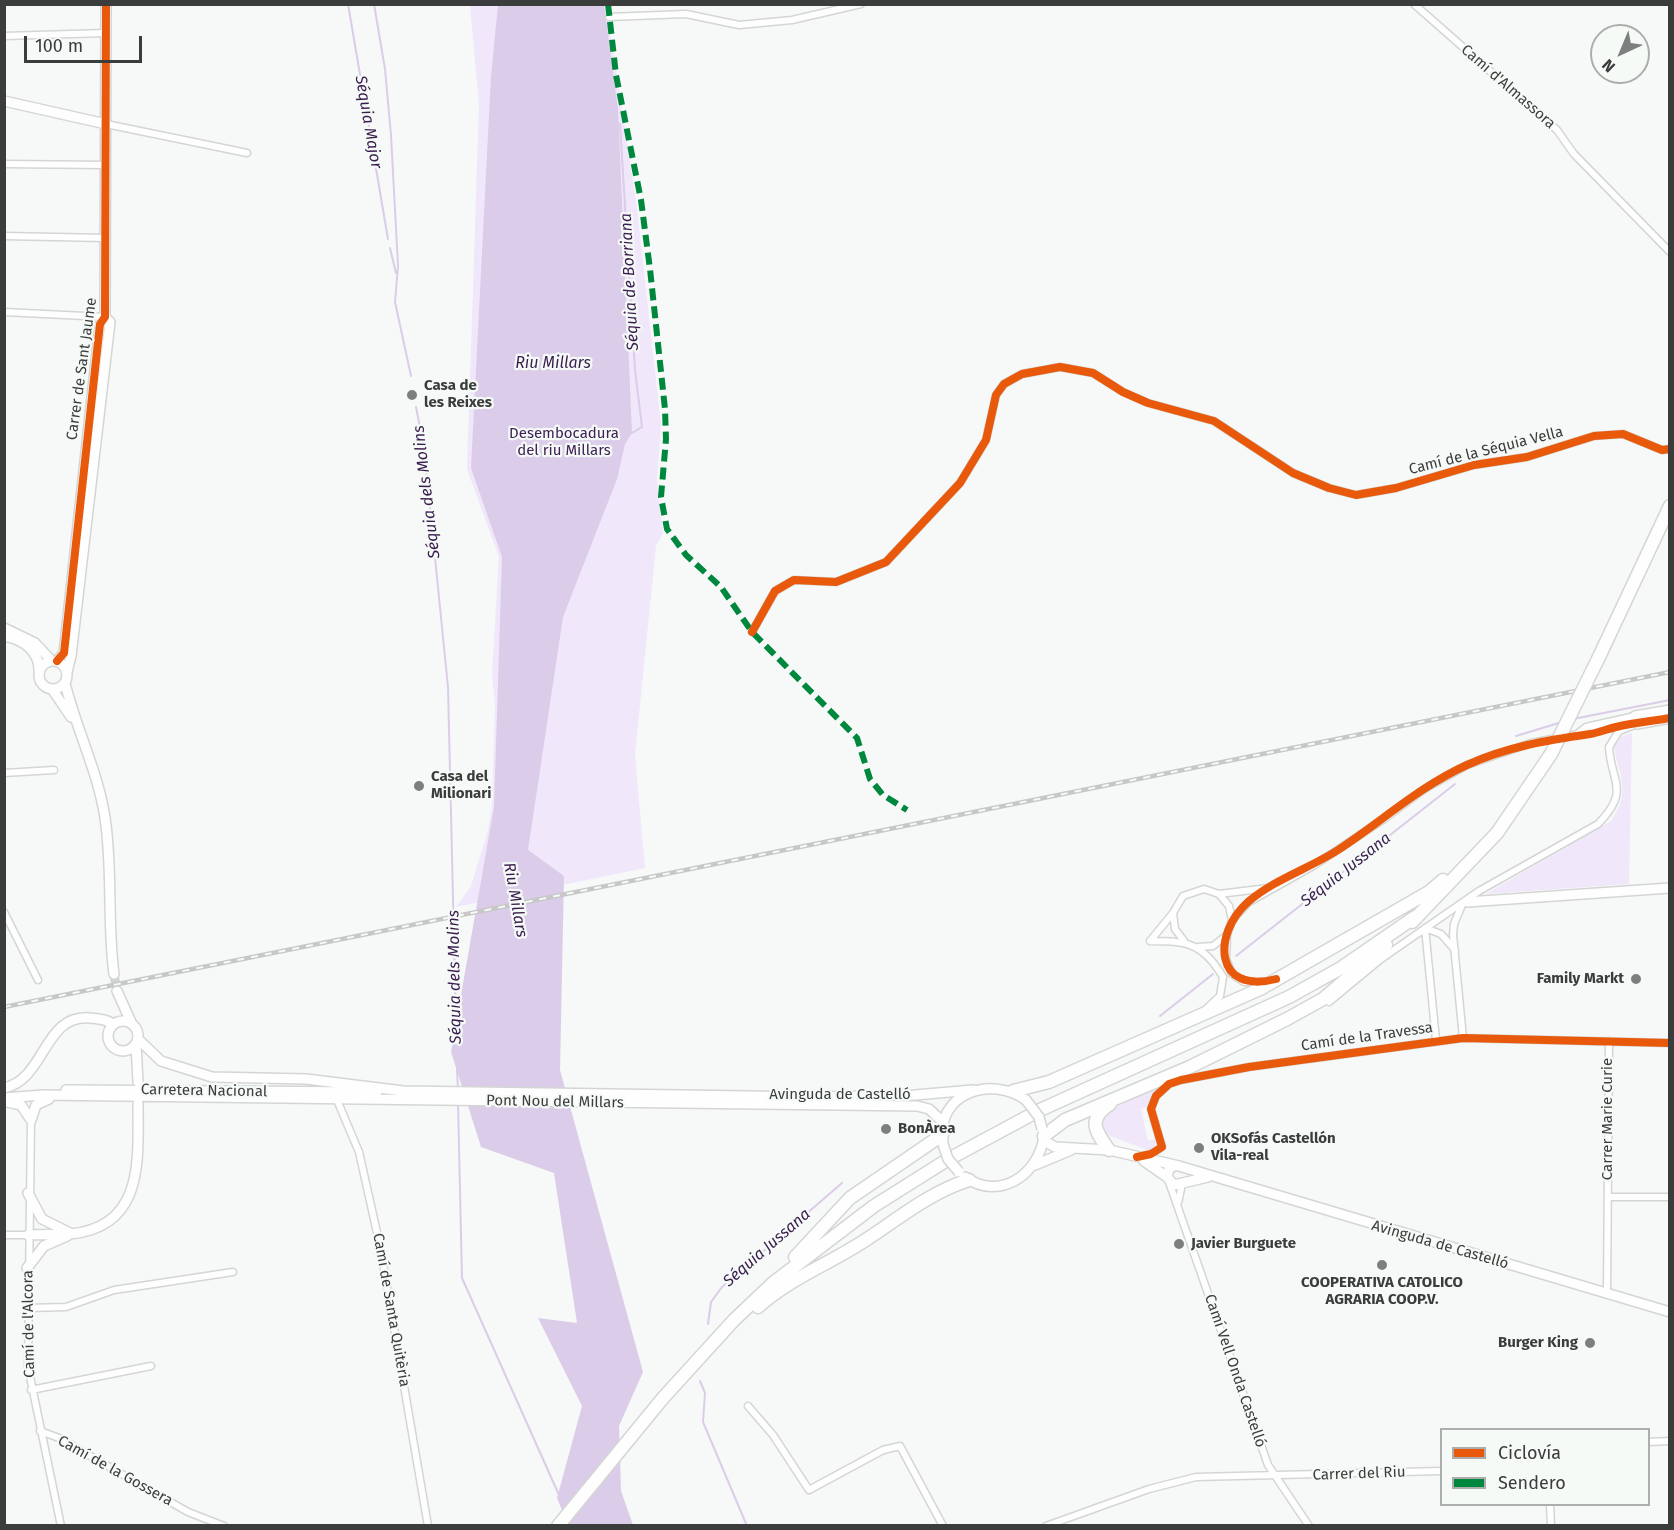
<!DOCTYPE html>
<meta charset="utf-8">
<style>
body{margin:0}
#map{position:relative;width:1674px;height:1530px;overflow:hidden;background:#f6f9f7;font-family:"Fira Sans",sans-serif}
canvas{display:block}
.frame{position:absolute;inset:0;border:6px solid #3b3d3c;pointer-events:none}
.legend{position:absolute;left:1440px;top:1428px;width:210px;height:78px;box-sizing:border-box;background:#f5faf7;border:2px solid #abaeac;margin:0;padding:8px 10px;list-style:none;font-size:18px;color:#3b3d3c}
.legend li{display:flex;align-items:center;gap:12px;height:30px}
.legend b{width:30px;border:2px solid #abaeac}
.north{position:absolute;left:1590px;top:24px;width:60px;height:60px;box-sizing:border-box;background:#f5faf7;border:2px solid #abaeac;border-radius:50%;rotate:224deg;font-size:16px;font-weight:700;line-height:24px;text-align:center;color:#3b3d3c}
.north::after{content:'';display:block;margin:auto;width:21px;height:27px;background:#7c7f7d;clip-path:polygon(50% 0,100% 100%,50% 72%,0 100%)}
.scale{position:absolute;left:24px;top:36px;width:118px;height:27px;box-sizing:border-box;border:3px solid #3b3d3c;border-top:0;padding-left:8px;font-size:18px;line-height:21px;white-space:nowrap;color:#3b3d3c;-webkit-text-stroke:4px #f5faf7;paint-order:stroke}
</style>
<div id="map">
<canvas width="1674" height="1530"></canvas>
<div class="frame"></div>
<ul class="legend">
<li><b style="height:8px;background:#e8590c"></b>Ciclovía</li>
<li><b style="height:8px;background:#00873e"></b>Sendero</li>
</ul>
<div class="north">N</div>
<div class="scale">100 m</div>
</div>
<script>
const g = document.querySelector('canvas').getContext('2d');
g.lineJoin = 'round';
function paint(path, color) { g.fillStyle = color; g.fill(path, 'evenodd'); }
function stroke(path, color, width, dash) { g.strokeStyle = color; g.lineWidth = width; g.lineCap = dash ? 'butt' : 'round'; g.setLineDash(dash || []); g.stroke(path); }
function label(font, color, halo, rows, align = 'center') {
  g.font = font + ' "Fira Sans",sans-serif'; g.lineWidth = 4.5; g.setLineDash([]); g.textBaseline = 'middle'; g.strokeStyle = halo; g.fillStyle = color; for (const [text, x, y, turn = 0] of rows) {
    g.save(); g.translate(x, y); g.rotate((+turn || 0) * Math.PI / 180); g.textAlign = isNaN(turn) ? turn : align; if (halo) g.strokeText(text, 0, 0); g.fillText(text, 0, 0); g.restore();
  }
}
paint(new Path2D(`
 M470,5H606L637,208L661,425L657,480L663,533L656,546L635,755L645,868L456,907L471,886L487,834L492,806L495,706L492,674L499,557L467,469L479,105Z
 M1632,733L1629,884L1486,894L1611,821C1631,791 1620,779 1614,747L1622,736Z
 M1159,1087L1148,1107L1141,1109L1148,1141L1155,1139L1156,1145L1153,1150H1147L1102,1133L1101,1121L1112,1109Z`), '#f0e7fb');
paint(new Path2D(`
 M498,5H604L618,109L632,433L625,444L617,479L563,617L528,850L564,876L560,1070L643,1372L619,1426L621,1491L633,1525H568L557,1498L582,1406L538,1318L577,1323L554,1173L481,1147L451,1052L494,807L502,557L471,468L491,76Z`), '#dbcce9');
stroke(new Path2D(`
 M348,4L388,239
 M374,4L385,69L391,135L398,266L395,302L411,376
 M620,124L635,370L642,427L632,433
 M390,248L396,273
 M416,407L424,448L448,687L456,1024
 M1573,719L1670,700
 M1516,736L1562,722
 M1236,956L1455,784
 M1160,1016L1213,974
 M457,1069L458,1090
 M458,1102L462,1278L559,1495
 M708,1324L711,1302L722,1287L842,1183
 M700,1381L705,1393L703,1422L747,1526`), '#dbcce9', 2);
stroke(new Path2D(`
 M114,974L117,991`), '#d1d3d2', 9, [9, 4.5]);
const street = new Path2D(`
 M1414,4L1557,130L1574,154L1670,252
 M609,17L686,14L739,25L792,20L861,4
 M4,36L106,33
 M106,124L247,153
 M4,164L106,165
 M4,236L106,238
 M4,312L105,317
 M752,632L775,591L794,580L836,582L886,562L960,483L986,440L996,395L1004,384L1022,374L1060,367L1093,373L1123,392L1148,403L1214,421L1293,473L1329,488L1356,495L1396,488L1474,465L1527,457L1594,436L1623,434L1662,450L1670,449
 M1577,734L1586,727L1635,716
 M4,773L54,770
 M1219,894L1229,906L1232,920
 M1462,905L1454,924L1453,935L1463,1038
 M4,912L38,980
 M1173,913L1175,929L1184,941
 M1150,941C1187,941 1203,943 1223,977L1220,996L1206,1009
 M1150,941L1173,913L1183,896L1204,889L1219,894L1268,888
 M1198,947L1213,946L1227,935
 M1264,982H1244L1232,974L1226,959L1227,935L1232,920L1249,902L1313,866L1384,819L1426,788L1467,765L1531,743L1627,725
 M1329,1002L1381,959L1479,891L1598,824C1631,790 1611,783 1609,747L1619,731L1637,724
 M1436,1040L1425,928L1441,934L1455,950
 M337,1100L359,1152L380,1246L428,1526
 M31,1120L28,1367L61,1526
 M1143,1156L1151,1154L1162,1147L1151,1109L1156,1096L1169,1084L1181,1080L1249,1067L1463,1038L1670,1043
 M1169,1182L1268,1465L1309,1526
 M1608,1197H1670
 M1178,1203L1182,1184
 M4,1235H28
 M1607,1293L1609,1041
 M27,1308L66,1307L114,1290L233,1272
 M31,1390L151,1366
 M748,1406L773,1435L809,1490L883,1450L900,1446L943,1526
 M40,1431L59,1438L188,1512L224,1526
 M1648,1442L1670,1441
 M1550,1504L1551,1526
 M1046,1526L1149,1489L1196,1477L1442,1471`);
const secondary = new Path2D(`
 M4,101L106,124
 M4,628L35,643L51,660
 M4,636C23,639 39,651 39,670
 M39 675a14 14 0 1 1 28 0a14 14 0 1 1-28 0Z
 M57,661L64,653L100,324L105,317L106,4
 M67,672L71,656L110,322L105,317
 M65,683C76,729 98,771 105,818C113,870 107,922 114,974
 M52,689L71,717
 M1635,716L1670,710
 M1637,724L1670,718
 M1467,902L1670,888
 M117,991L131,1022
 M108 1036a15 15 0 1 1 30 0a15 15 0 1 1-30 0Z
 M138,1039L161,1061L212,1077L306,1079L403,1091L817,1097L915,1095L973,1090
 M136,1044L138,1082
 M4,1088C46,1079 43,1014 90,1018C99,1019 106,1019 113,1024
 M66,1090L377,1092
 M4,1098L43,1095L917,1106L929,1109L943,1122
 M7,1102L21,1105L31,1120
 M31,1120L36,1105L49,1099
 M1043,1140L1055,1147L1109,1150L1179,1166L1670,1312
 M943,1141C936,1093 991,1075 1026,1100
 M1144,1161L1167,1177
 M1035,1165L1071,1150
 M1174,1166L1169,1169L1167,1177L1174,1185L1208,1177
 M965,1177C1000,1202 1039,1174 1044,1136
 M28,1193L42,1219L70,1233
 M28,1235C42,1234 56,1235 70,1234C145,1227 138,1159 138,1103
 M27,1268L44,1246L67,1236`);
const highway = new Path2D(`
 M1599,657L1670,506
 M1412,922L1497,833L1551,754
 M1013,1091L1049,1082L1260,989L1429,892L1443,880
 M1044,1136L1065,1120L1190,1067L1287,1019L1323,999L1386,945
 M1109,1150C1095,1131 1087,1119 1110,1104
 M795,1257L850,1198L942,1135
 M758,1307C790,1278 829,1264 864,1241C898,1219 930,1192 969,1180
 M558,1526L663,1398L734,1320L773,1283L874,1206L947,1160L1040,1110L1289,997L1341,968L1415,917`);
stroke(street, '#d4d6d4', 9);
stroke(secondary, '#d4d6d4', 12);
stroke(highway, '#d4d6d4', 15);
stroke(street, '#fefefe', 6);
stroke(secondary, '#fefefe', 9);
stroke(highway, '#fefefe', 12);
const rail = new Path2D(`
 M4,1007L1670,672`);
stroke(rail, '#c6c7c6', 4.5);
stroke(rail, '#f5faf7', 2, [7]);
const secondaryBridge = new Path2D(`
 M1026,1100L1039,1117L1042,1129
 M943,1144L948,1159L959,1172`);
const highwayBridge = new Path2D(`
 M1551,754L1599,657`);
stroke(secondaryBridge, '#d4d6d4', 12, []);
stroke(highwayBridge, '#d4d6d4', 15, []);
stroke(secondaryBridge, '#fefefe', 9);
stroke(highwayBridge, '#fefefe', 12);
stroke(new Path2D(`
 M608,4L616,75L641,200L650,269L665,409L666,439L661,497L667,529L686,555L721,587L752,632L857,738L870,779L883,795L907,810`), '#00873e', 6, [12, 6]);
stroke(new Path2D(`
 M752,632L775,591L794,580L836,582L886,562L960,483L986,440L996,395L1004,384L1022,374L1060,367L1093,373L1123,392L1148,403L1214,421L1293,473L1329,488L1356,495L1396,488L1474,465L1527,457L1594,436L1623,434L1662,450L1670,449
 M57,661L64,653L100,324L105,317L106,4
 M1276,979C1214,995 1212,934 1248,902C1273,880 1310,868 1338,850C1381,822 1420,786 1467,765C1506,747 1548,740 1590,734C1598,733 1607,729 1616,727C1633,723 1652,721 1670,718
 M1137,1157L1151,1154L1162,1147L1151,1109L1156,1096L1169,1084L1181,1080L1249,1067L1463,1038L1670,1043`), '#e8590c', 8);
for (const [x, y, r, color] of [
 [412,395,6,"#7c7f7d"],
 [419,786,6,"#7c7f7d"],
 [1636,979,6,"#7c7f7d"],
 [886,1129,6,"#7c7f7d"],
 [1199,1148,6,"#7c7f7d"],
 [1179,1244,6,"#7c7f7d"],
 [1382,1265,6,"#7c7f7d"],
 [1590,1343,6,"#7c7f7d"]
]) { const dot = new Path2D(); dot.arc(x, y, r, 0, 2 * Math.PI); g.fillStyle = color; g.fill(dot); stroke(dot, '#f5faf7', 2); }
label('15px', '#3b3d3c', '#f5faf7', [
 ["Camí d'Almassora",1508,87,41],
 ["Carrer de Sant Jaume",82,369,-82],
 ["Camí de la Séquia Vella",1486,451,-14],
 ["Camí de la Travessa",1367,1037,-8],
 ["Carretera Nacional",204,1091,1],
 ["Avinguda de Castelló",840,1095],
 ["Pont Nou del Millars",555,1102,1],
 ["Carrer Marie Curie",1608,1119,-90],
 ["Avinguda de Castelló",1440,1245,16],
 ["Camí de Santa Quitèria",391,1310,80],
 ["Camí de l'Alcora",29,1324,-91],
 ["Camí Vell Onda Castelló",1235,1371,71],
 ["Camí de la Gossera",115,1471,29],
 ["Carrer del Riu",1359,1474,-2]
]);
label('bold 15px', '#3b3d3c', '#f5faf7', [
 ["Casa de",424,386],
 ["les Reixes",424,403],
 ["Casa del",431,777],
 ["Milionari",431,794],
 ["Family Markt",1624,979,"right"],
 ["BonÀrea",898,1129],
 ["OKSofás Castellón",1211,1139],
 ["Vila-real",1211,1156],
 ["Javier Burguete",1191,1244],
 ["COOPERATIVA CATOLICO",1382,1283,"center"],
 ["AGRARIA COOP.V.",1382,1300,"center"],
 ["Burger King",1578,1343,"right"]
], 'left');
label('15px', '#3f2255', '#f5faf7', [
 ["Desembocadura",564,434],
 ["del riu Millars",564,451]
]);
label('italic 16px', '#3a1c4f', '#f5faf7', [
 ["Séquia Major",368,122,80],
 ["Séquia de Borriana",630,282,-93],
 ["Riu Millars",553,364],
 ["Séquia dels Molins",427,492,-97],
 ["Séquia Jussana",1346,870,-38],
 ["Riu Millars",515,900,80],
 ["Séquia dels Molins",455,977,-91],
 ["Séquia Jussana",767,1248,-41]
]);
</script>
